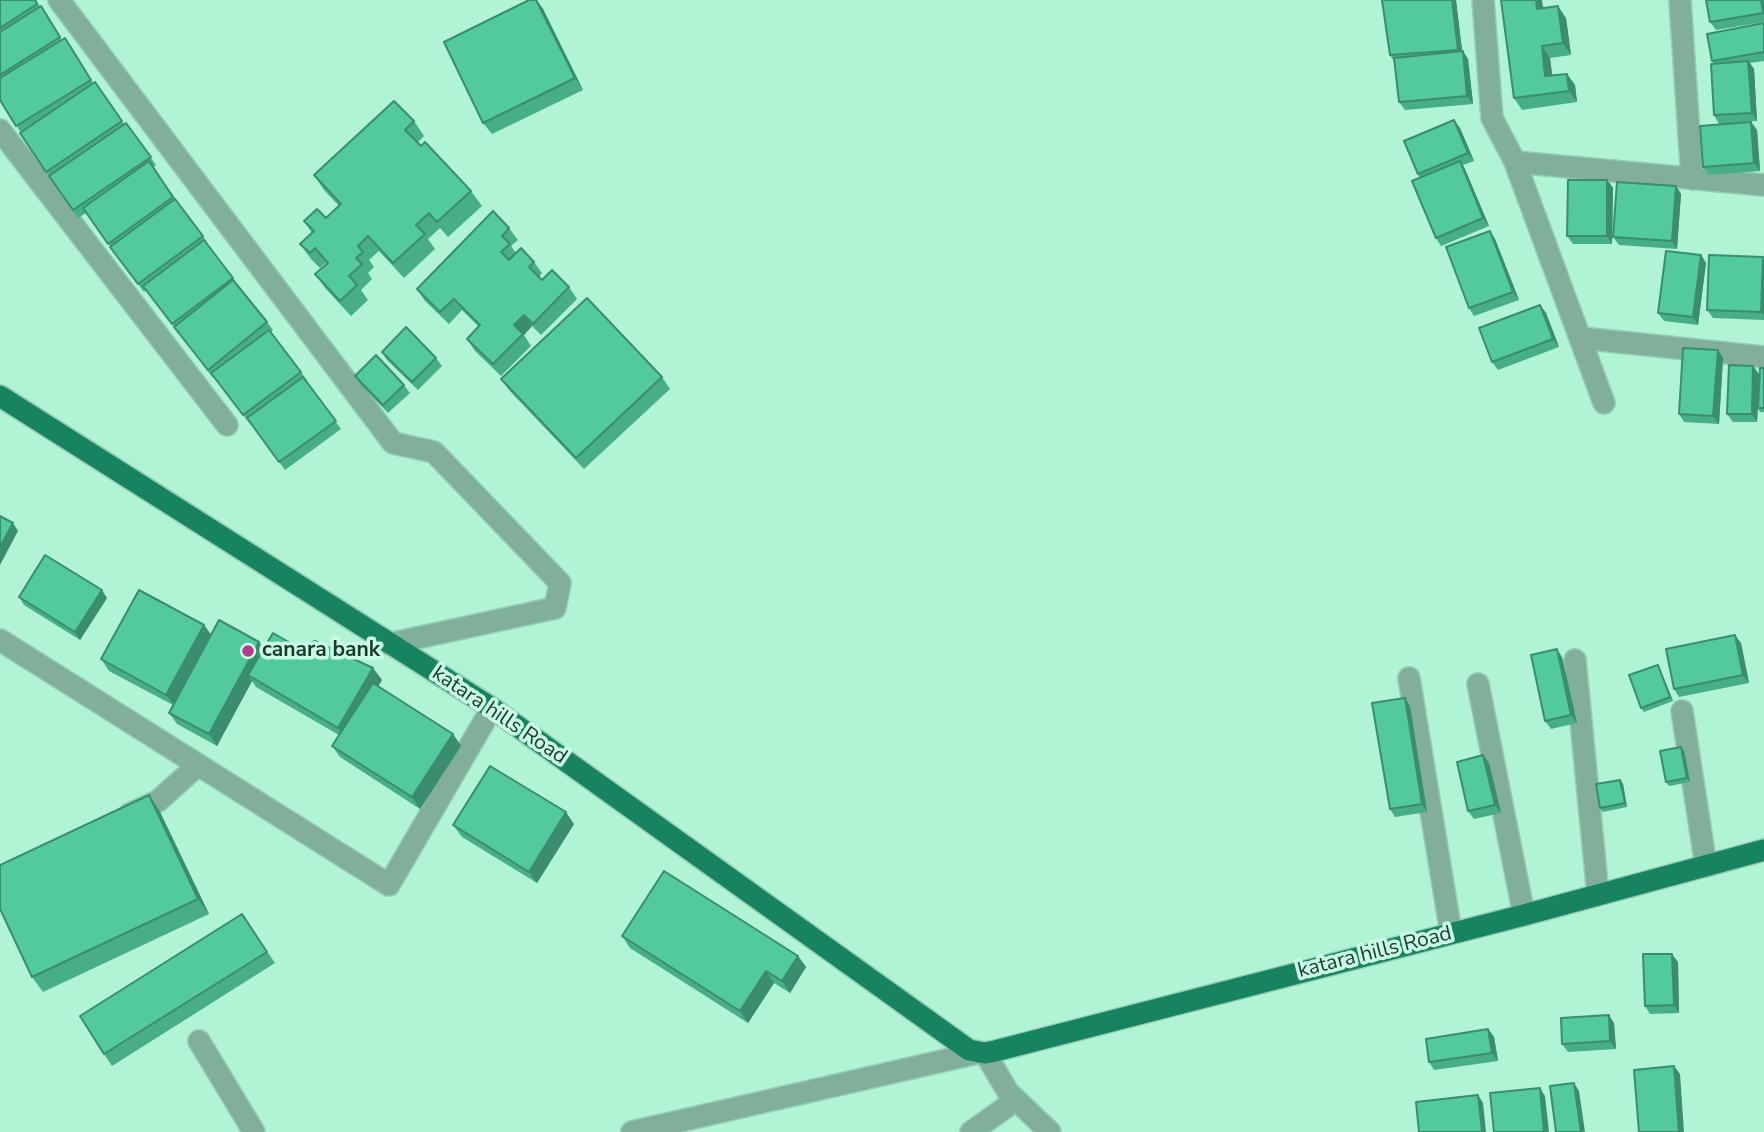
<!DOCTYPE html>
<style>
body{margin:0}
canvas{display:block;background:#b0f3d5}
</style>
<canvas width="1764" height="1132"></canvas>
<script>
const g = document.querySelector('canvas').getContext('2d');
g.lineJoin = 'round';
function stroke(path, color, width, dash) { g.strokeStyle = color; g.lineWidth = width; g.lineCap = dash ? 'butt' : 'round'; g.setLineDash(dash || []); g.stroke(path); }
function paint(path, color) { g.fillStyle = color; g.fill(path, 'evenodd'); }
function label(font, color, halo, rows, align = 'center') {
  g.font = font + ' "Nunito Sans",sans-serif'; g.lineWidth = 7; g.setLineDash([]); g.textBaseline = 'middle'; g.strokeStyle = halo; g.fillStyle = color; for (const [text, x, y, turn = 0] of rows) {
    g.save(); g.translate(x, y); g.rotate((+turn || 0) * Math.PI / 180); g.textAlign = isNaN(turn) ? turn : align; if (halo) g.strokeText(text, 0, 0); g.fillText(text, 0, 0); g.restore();
  }
}
const minor = new Path2D(`
 M59,0L393,443L434,452L560,583L555,608L389,644
 M1483,0L1492,118L1515,162L1604,403
 M1680,0L1692,179
 M0,130L227,425
 M1515,162L1764,185
 M1581,338L1764,357
 M0,640L389,885L492,708
 M1575,660L1598,895
 M1409,678L1451,933
 M1478,684L1524,915
 M1682,711L1706,866
 M130,814L158,801L198,765
 M199,1041L254,1132
 M985,1053L1008,1092L1050,1132
 M632,1132L977,1053
 M971,1132L1016,1100`);
const major = new Path2D(`
 M0,396L492,708L969,1050L985,1053L995,1051L1524,915L1764,850`);
stroke(minor, '#93ceb3', 24);
stroke(major, '#93ceb3', 24);
stroke(minor, '#82af9b', 21);
stroke(major, '#188360', 21);
paint(new Path2D(`
 M0,0H36L62,40L65,38L70,46L93,83L95,82L124,124L126,123L156,165L153,168L203,236L208,244L207,245L267,322L273,330L271,332L307,380L306,381L341,429L285,470L250,422L249,423L215,377L213,378L146,290L144,292L86,213L78,218L46,172L0,100Z
 M529,0H537L543,9L583,90L492,134L483,123Z
 M1456,0L1462,51L1468,59L1473,104L1405,110L1399,102L1395,63L1390,55Z
 M1764,0V22L1716,30L1710,22Z
 M1543,8L1566,18L1571,55L1550,58L1552,76L1567,74L1575,85L1577,102L1522,110L1514,98Z
 M1764,23V61L1750,63L1754,69L1757,121L1719,124L1714,115V64L1712,61Z
 M414,121L424,136L417,143L471,191L482,206L448,237L440,228L428,239L435,249L404,278L379,251L369,260L374,267L368,273L372,279L361,290L368,300L351,316L326,289L315,274L326,264L325,263L320,268L311,259L300,244L312,233L304,221L326,218L339,206L324,190L314,175Z
 M1751,122L1757,130L1760,171L1709,175L1703,167Z
 M1460,128L1474,161L1463,165L1489,226L1441,246L1436,238L1420,178L1418,174Z
 M1607,180L1613,188L1612,244H1573L1567,236Z
 M1676,186L1681,194L1677,249L1619,245L1613,237Z
 M509,228L518,240L511,246L516,253L534,262L542,273L539,277L542,280L569,287L577,299L541,335L532,326L524,335L531,346L501,376L475,351L467,339L479,327L462,310L449,324L425,301L417,289Z
 M1495,239L1519,300L1474,316L1469,308Z
 M1701,255L1706,263L1698,325L1664,321L1658,313Z
 M1763,257L1764,258V320L1713,318L1707,310Z
 M1540,305L1546,313L1559,347L1498,370L1492,362Z
 M1718,350L1723,358L1719,424L1684,422L1679,414Z
 M382,352L436,358L442,366L418,390L387,360Z
 M1764,368V412H1760L1758,408L1757,422H1733L1727,414L1759,374L1758,402Z
 M355,376L404,385L410,393L388,413L360,384Z
 M662,377L670,389L584,469L509,390L501,379Z
 M19,597L107,598L80,640L24,605Z
 M204,625L211,635L259,642L264,649L299,648L373,668L382,680L378,686L453,734L461,746L420,809L340,757L332,746L339,735L256,687L252,681L217,746L177,724L169,713L173,705L109,671L101,659Z
 M1741,643L1749,683L1679,697L1674,689Z
 M1562,657L1577,723L1551,729L1545,721Z
 M1660,669L1673,701L1644,712L1641,708Z
 M1410,706L1427,812L1395,817L1390,809Z
 M1684,751L1690,782L1669,786L1666,782Z
 M1483,755L1489,763L1501,813L1474,819L1468,811Z
 M1620,780L1623,784L1627,807L1603,812L1600,808Z
 M149,795L159,810L209,914L43,992L32,977Z
 M574,824L537,883L462,837L453,825Z
 M242,914L275,963L112,1066L104,1054Z
 M622,936L798,956L806,967L790,993L774,983L748,1023L630,948Z
 M1678,962L1679,1013L1650,1014L1645,1006Z
 M1614,1023L1616,1049L1568,1052L1562,1044Z
 M1488,1029L1494,1037L1498,1061L1434,1070L1429,1062Z`), '#47ae87');
paint(new Path2D(`
 M536,0L543,9L583,90L575,78Z
 M1452,0H1456L1463,58L1458,50Z
 M1536,0H1542L1545,21L1537,9Z
 M1761,0H1764V15L1763,13Z
 M1558,6L1566,18L1571,55L1563,43Z
 M1542,46L1550,58L1554,88L1545,76Z
 M1463,51L1468,59L1473,104L1467,96Z
 M1748,61L1754,69L1757,121L1752,113Z
 M1567,74L1575,85L1577,102L1569,91Z
 M1454,120L1460,128L1474,161L1468,153Z
 M1751,122L1757,130L1760,171L1754,163Z
 M1460,161L1465,169L1489,226L1483,218Z
 M1607,180L1613,188L1612,244L1607,236Z
 M1676,186L1681,194L1677,249L1672,241Z
 M1490,231L1495,239L1519,300L1513,292Z
 M1701,255L1706,263L1698,325L1693,317Z
 M1763,257L1764,258V316L1761,312Z
 M1540,305L1546,313L1559,347L1553,339Z
 M524,315L532,326L524,335L514,325Z
 M1718,350L1723,358L1719,424L1713,416Z
 M1753,366L1759,374L1757,422L1752,414Z
 M13,523L18,531L0,565V547Z
 M102,590L107,598L80,640L75,632Z
 M204,625L212,636L175,706L166,695Z
 M1735,635L1741,643L1749,683L1743,675Z
 M259,642L267,654L248,675L252,681L217,746L209,734Z
 M1557,649L1562,657L1577,723L1571,715Z
 M1658,665L1660,669L1673,701L1670,697Z
 M373,668L382,680L346,739L338,728Z
 M1405,698L1410,706L1427,812L1422,804Z
 M453,734L461,746L420,809L412,797Z
 M1681,747L1684,751L1690,782L1687,778Z
 M1483,755L1489,763L1501,813L1495,805Z
 M1620,780L1623,784L1627,807L1625,803Z
 M149,795L159,810L209,914L198,899Z
 M566,812L574,824L537,883L529,872Z
 M1672,954L1678,962L1679,1013L1674,1005Z
 M798,956L806,967L790,993L782,981Z
 M766,971L774,983L748,1023L740,1011Z
 M1609,1015L1614,1023L1616,1049L1610,1041Z
 M1488,1029L1494,1037L1498,1061L1492,1053Z
 M1674,1066L1680,1074L1684,1132H1679Z
 M1574,1083L1579,1091L1585,1132H1581Z
 M1540,1088L1545,1096L1549,1132H1544Z
 M1478,1095L1483,1103L1486,1132H1482Z`), '#3a8d6e');
const building = new Path2D(`
 M0,0H35L37,4L0,28Z
 M529,0H536L575,78L483,123L444,42Z
 M1382,0H1452L1458,50L1390,55Z
 M1501,0H1536L1537,9L1558,6L1563,43L1542,46L1545,76L1567,74L1569,91L1514,98Z
 M1706,0H1761L1763,13L1710,22Z
 M41,6L60,37L0,75V32Z
 M1764,23V52L1712,61L1707,34Z
 M65,38L91,80L16,126L0,100V78Z
 M1463,51L1467,96L1399,102L1394,58Z
 M1748,61L1752,113L1714,115L1711,64Z
 M95,82L122,121L46,172L20,133Z
 M394,101L414,121L405,130L421,146L425,142L471,191L437,222L429,213L416,225L425,234L393,263L368,236L358,246L363,252L356,258L362,264L349,276L357,285L340,301L315,274L328,263L315,248L310,253L300,244L314,231L304,221L317,209L326,218L341,204L314,175Z
 M1454,120L1468,153L1418,174L1404,141Z
 M1751,122L1754,163L1703,167L1700,126Z
 M126,123L151,157L73,210L49,176Z
 M149,161L173,197L108,244L83,208Z
 M1460,161L1483,218L1436,238L1412,181Z
 M1568,180H1607V236H1567Z
 M1617,182L1676,186L1672,241L1613,237Z
 M175,199L203,236L138,284L110,247Z
 M493,211L509,228L502,236L510,244L501,252L509,260L521,248L534,262L529,267L542,280L552,270L569,287L533,324L524,315L514,325L523,334L493,364L467,339L480,325L454,299L440,312L417,289Z
 M1490,231L1513,292L1469,308L1446,247Z
 M204,240L233,278L172,324L143,286Z
 M1666,251L1701,255L1693,317L1658,313Z
 M1709,255L1763,257L1761,312L1707,310Z
 M233,280L267,322L208,370L174,327Z
 M587,298L662,377L576,458L501,379Z
 M1540,305L1553,339L1492,362L1479,328Z
 M406,327L436,358L412,382L382,352Z
 M269,330L301,372L243,415L211,373Z
 M1683,348L1718,350L1713,416L1679,414Z
 M376,355L404,385L383,405L355,376Z
 M1729,365L1753,366L1752,414H1727Z
 M1760,368H1764V408H1758Z
 M303,377L336,421L279,462L247,418Z
 M0,516L13,523L0,547Z
 M45,555L102,590L75,632L19,597Z
 M139,590L204,625L166,695L101,659Z
 M219,620L259,642L209,734L169,713Z
 M273,633L299,648L315,641L373,668L338,728L248,675Z
 M1735,635L1743,675L1674,689L1666,649Z
 M1557,649L1571,715L1545,721L1531,655Z
 M1658,665L1670,697L1641,708L1629,675Z
 M373,683L453,734L412,797L332,746Z
 M1405,698L1422,804L1390,809L1372,703Z
 M1681,747L1687,778L1666,782L1660,751Z
 M1483,755L1495,805L1468,811L1457,762Z
 M490,766L566,812L529,872L453,825Z
 M1620,780L1625,803L1600,808L1596,784Z
 M149,795L198,899L32,977L0,909V865Z
 M664,871L798,956L782,981L766,971L740,1011L622,936Z
 M242,914L267,952L104,1054L80,1016Z
 M1643,954H1672L1674,1005L1645,1006Z
 M1609,1015L1610,1041L1562,1044L1561,1018Z
 M1488,1029L1492,1053L1429,1062L1426,1039Z
 M1674,1066L1679,1132H1639L1634,1070Z
 M1574,1083L1581,1132H1556L1550,1086Z
 M1540,1088L1544,1132H1494L1490,1093Z
 M1478,1095L1482,1132H1419L1416,1102Z`);
paint(building, '#53ca9d');
stroke(building, '#3a8d6e', 2);
for (const [x, y, r, color] of [
 [248,651,7,"#b73a8a"]
]) { const dot = new Path2D(); dot.arc(x, y, r, 0, 2 * Math.PI); g.fillStyle = color; g.fill(dot); stroke(dot, '#c8fde5', 2.5); }
label('bold 21px', '#1d382d', '#c8fde5', [
 ["canara bank",262,651]
], 'left');
label('21px', '#1d382d', '#c8fde5', [
 ["katara hills Road",499,716,34],
 ["katara hills Road",1375,953,-14]
]);
</script>
